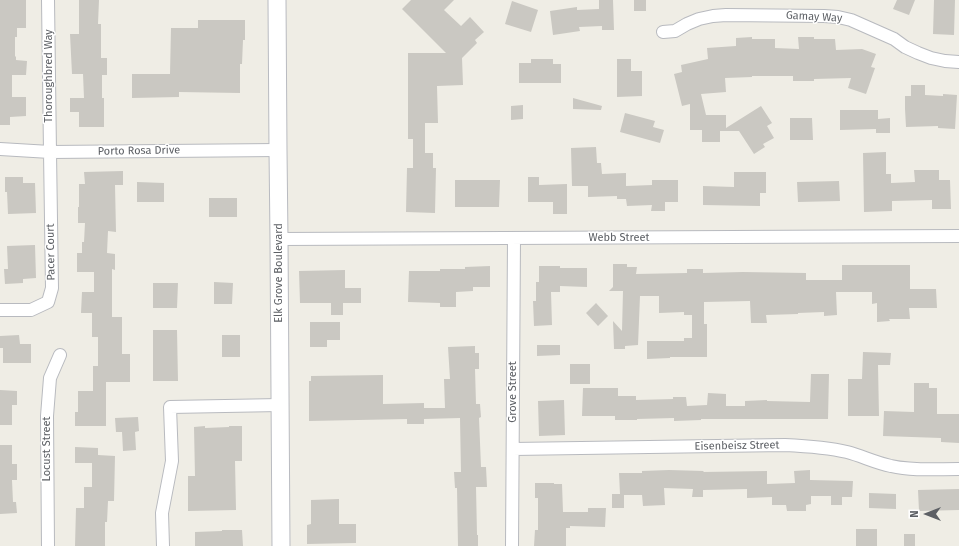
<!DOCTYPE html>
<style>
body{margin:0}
#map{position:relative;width:959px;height:546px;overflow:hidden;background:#efede5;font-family:"Fira Sans",sans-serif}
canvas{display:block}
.north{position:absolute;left:907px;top:494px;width:40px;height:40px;-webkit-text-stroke:3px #fff;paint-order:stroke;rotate:270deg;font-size:11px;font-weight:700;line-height:16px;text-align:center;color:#5d6065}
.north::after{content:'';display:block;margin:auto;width:14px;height:18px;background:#5d6065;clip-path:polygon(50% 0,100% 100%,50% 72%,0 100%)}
</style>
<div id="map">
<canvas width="959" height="546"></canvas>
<div class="north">N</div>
</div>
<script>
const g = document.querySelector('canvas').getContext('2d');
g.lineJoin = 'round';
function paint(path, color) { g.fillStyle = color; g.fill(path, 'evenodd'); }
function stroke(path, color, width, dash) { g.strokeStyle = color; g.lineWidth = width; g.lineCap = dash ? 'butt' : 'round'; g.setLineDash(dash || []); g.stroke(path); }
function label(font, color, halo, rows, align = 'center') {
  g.font = font + ' "Fira Sans",sans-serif'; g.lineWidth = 3; g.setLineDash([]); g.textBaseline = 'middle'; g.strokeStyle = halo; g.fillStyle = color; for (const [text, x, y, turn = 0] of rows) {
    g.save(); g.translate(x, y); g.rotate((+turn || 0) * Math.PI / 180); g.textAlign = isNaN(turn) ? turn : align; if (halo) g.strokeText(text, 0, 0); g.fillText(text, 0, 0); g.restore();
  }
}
paint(new Path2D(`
 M0,0H26V28H17V37H15V56L16,57V60L27,61L26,75H12V97H26V116L10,117V125H0Z
 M79,0H99L98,24H101V58H107V75H102V98H104V127H79V112H70V98H84L83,74H72L70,34H79Z
 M411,0H454L444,10L461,26L470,17L484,32L475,40L477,43L462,58L463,85L437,86L438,123H425V153H433V168H436L435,213L406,212L407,168H413V139H408V53H446L402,9Z
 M599,0H613L614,30H602V26L579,27L580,31L553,35L550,11L577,7V10L599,9Z
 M634,0H646V11H634Z
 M897,0H915L909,15L893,9Z
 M934,0H955L954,35L933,34Z
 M512,1L538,10L531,32L505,24Z
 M198,20H245V40H243L242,64H240V93L179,92V97L132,98V74H170L171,28H198Z
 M752,37V39H775V48L799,49L798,37H814V39H835L836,50L862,49L876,54L871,67L875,68L866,94L848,88L851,78L814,79V81H793V76H752V77L725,78L726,92L701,94L706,115H726V128L761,106L772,123L767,126L774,138L763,144L765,147L754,154L739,131H720V142H702V130H690V104L682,106L674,74L682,72L681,65L708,59L707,48L736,46V38Z
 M531,59H553V64H561V83H519V63H531Z
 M617,59H631V71H642V96L617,97Z
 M911,85H925V95L943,96V94L957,95L955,129L938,128V126L906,127L905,109H908H905V96H911Z
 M573,98L602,106L601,110L573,109Z
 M523,105V119L511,120V106Z
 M840,110H878V119L890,118V133H876V129L840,130Z
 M625,113L655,121L653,127L664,130L660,143L620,132Z
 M790,118H812L813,140H790Z
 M596,147L597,163H601L602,174L626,173V186L652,185V180H678V202H665V211H651L652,205L627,206L626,199H617V196L588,197V186H572L571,148Z
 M886,152V174H891V183L915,182L914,170H939V180H950L951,209H932V200L892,201V211L864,212L863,153Z
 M123,171V185H115L116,232L108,231L107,253L115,254V270L112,269V317H122V354H130V382H106V426H75V412H78V391H93V366H98V337H92V313H81L82,292H94V272H77V253H82V242H84L85,223H78V207H79V184H85L84,172Z
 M734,172H766V193H760V206L703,205V186L734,187Z
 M5,177H23V183H35L36,213L8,214L7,192H5Z
 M528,177H539V185L567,184V214H553V202H528Z
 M455,180H500L499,207H455Z
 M839,181L840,201L798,202L797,182Z
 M137,182L164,183V202H137Z
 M209,198H237V217H209Z
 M35,245L36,278L23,279V283L5,284L4,269H8L7,246Z
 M613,264H627V267H637L636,274L687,273V269H703V273L743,272L806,273V280H842V265H910V289H936L937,308H909L910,319H889L890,321L877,322V303L872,304V292H836L837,315L824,316V312L798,313V314L766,315L767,323H751L750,301L704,302V324H707V357H670V358L647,359V341H684V338H692V315H684V312L659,313V296H640L638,345L625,346V349H614L613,321L622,331L623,291H609L613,287Z
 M490,266V287H473V291L456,292V307H440V303L408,302L409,271H440V269H465V267Z
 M539,266H560V268H587V287L560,286V292H551L552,325L534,326L533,301H536V282H539Z
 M345,270V288H361V303H343V315H331V303H300L299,271Z
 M214,282L233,283L232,304H214Z
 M153,283H178L177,308H153Z
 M596,303L608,316L598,326L586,313Z
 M310,322H340V340H327V347H310Z
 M153,330H177L178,381H153Z
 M19,335L20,344H31V363H3V348H0V336Z
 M222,335H240V357H222Z
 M537,345H560V355L537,356Z
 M475,346V353H479V369H475L476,404H480L481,417L479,418L481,467H486L487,487H476L477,535H478V546H458L457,488H455L454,472H461L460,418L424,419V424H407V419L309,421V381H311V376L383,375V404L424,403V408H445L444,379H450L448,347Z
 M863,352L891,353L890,365H878L879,416H848V379H862Z
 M570,364H590V384H570Z
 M811,374H829L828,419H701V420L674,421V418L637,419V420H615V416H582L583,388H618V396H636V400L673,399V397H686L687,406L707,405L708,393L726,394V406H745V401L767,400V401L810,402Z
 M914,383H929V388H937V414H959V443L941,442V438L883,436L884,411L914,412Z
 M0,390L17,391V405H12V425H0Z
 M564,400L565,435L539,436L538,401Z
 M138,417L139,431L135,432L136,450L123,451L122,432H116L115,418Z
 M205,426V428L229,427V426H242V461H235L236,510L188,511V476H195L194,427Z
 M0,445H12V464H17V480H12L13,502H16L17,513L0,514Z
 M75,447L98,448V455L115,456L114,501H108L107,522H105V546H75L76,508H84V487H92V463H75Z
 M669,470L704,471L703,472L767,471V484L795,483L794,471L810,470V480L853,481L852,497H842V505H831V496H811V504L806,505V511H787L786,505H772V497L747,498V489L703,490V497H692L693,489L664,488L665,505L643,506L642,495H624V508H612V494H620L619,473H642V471Z
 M535,483H554V484H562L563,512H588V508H606L605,527L570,526V528H566V546H534L535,530H538V498H535Z
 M959,489V510L919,511L918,490Z
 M869,493L896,494V509L869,508Z
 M339,499V524H356V543L307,544V525L311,524V500Z
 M856,529H877V546H856Z
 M222,530H242L243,546H195V532L222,531Z
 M904,534H915V546H904Z`), '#cac8c2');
const street = new Path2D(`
 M663,32L675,31L687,24L699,19L713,16L726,15L824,16L838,17L851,20L894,39L905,47L918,53L931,58L945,61L959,62
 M0,149L50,152L278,150
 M279,239L959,236
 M0,310H31L48,302L52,288L50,152L48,0
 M513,449L785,445C806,446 826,447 847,452C862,456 876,463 891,466C913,471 936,469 959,469
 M48,546L47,416L50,378L60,355
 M163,546L162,513L172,461L170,407L280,405
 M512,546L514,238`);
const secondary = new Path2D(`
 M277,0L278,150L279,239L281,546`);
stroke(street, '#b8babf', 14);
stroke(secondary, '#b9bbc1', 19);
stroke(street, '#fff', 12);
stroke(secondary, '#fff', 17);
label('11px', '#5d6065', '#fff', [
 ["Gamay Way",814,17,3],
 ["Thoroughbred Way",49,76,-90],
 ["Porto Rosa Drive",139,151,-1],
 ["Webb Street",619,238],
 ["Pacer Court",51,252,-91],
 ["Elk Grove Boulevard",279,273,-90],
 ["Grove Street",513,392,-90],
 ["Eisenbeisz Street",737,446,-1],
 ["Locust Street",47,449,-90]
]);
</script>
